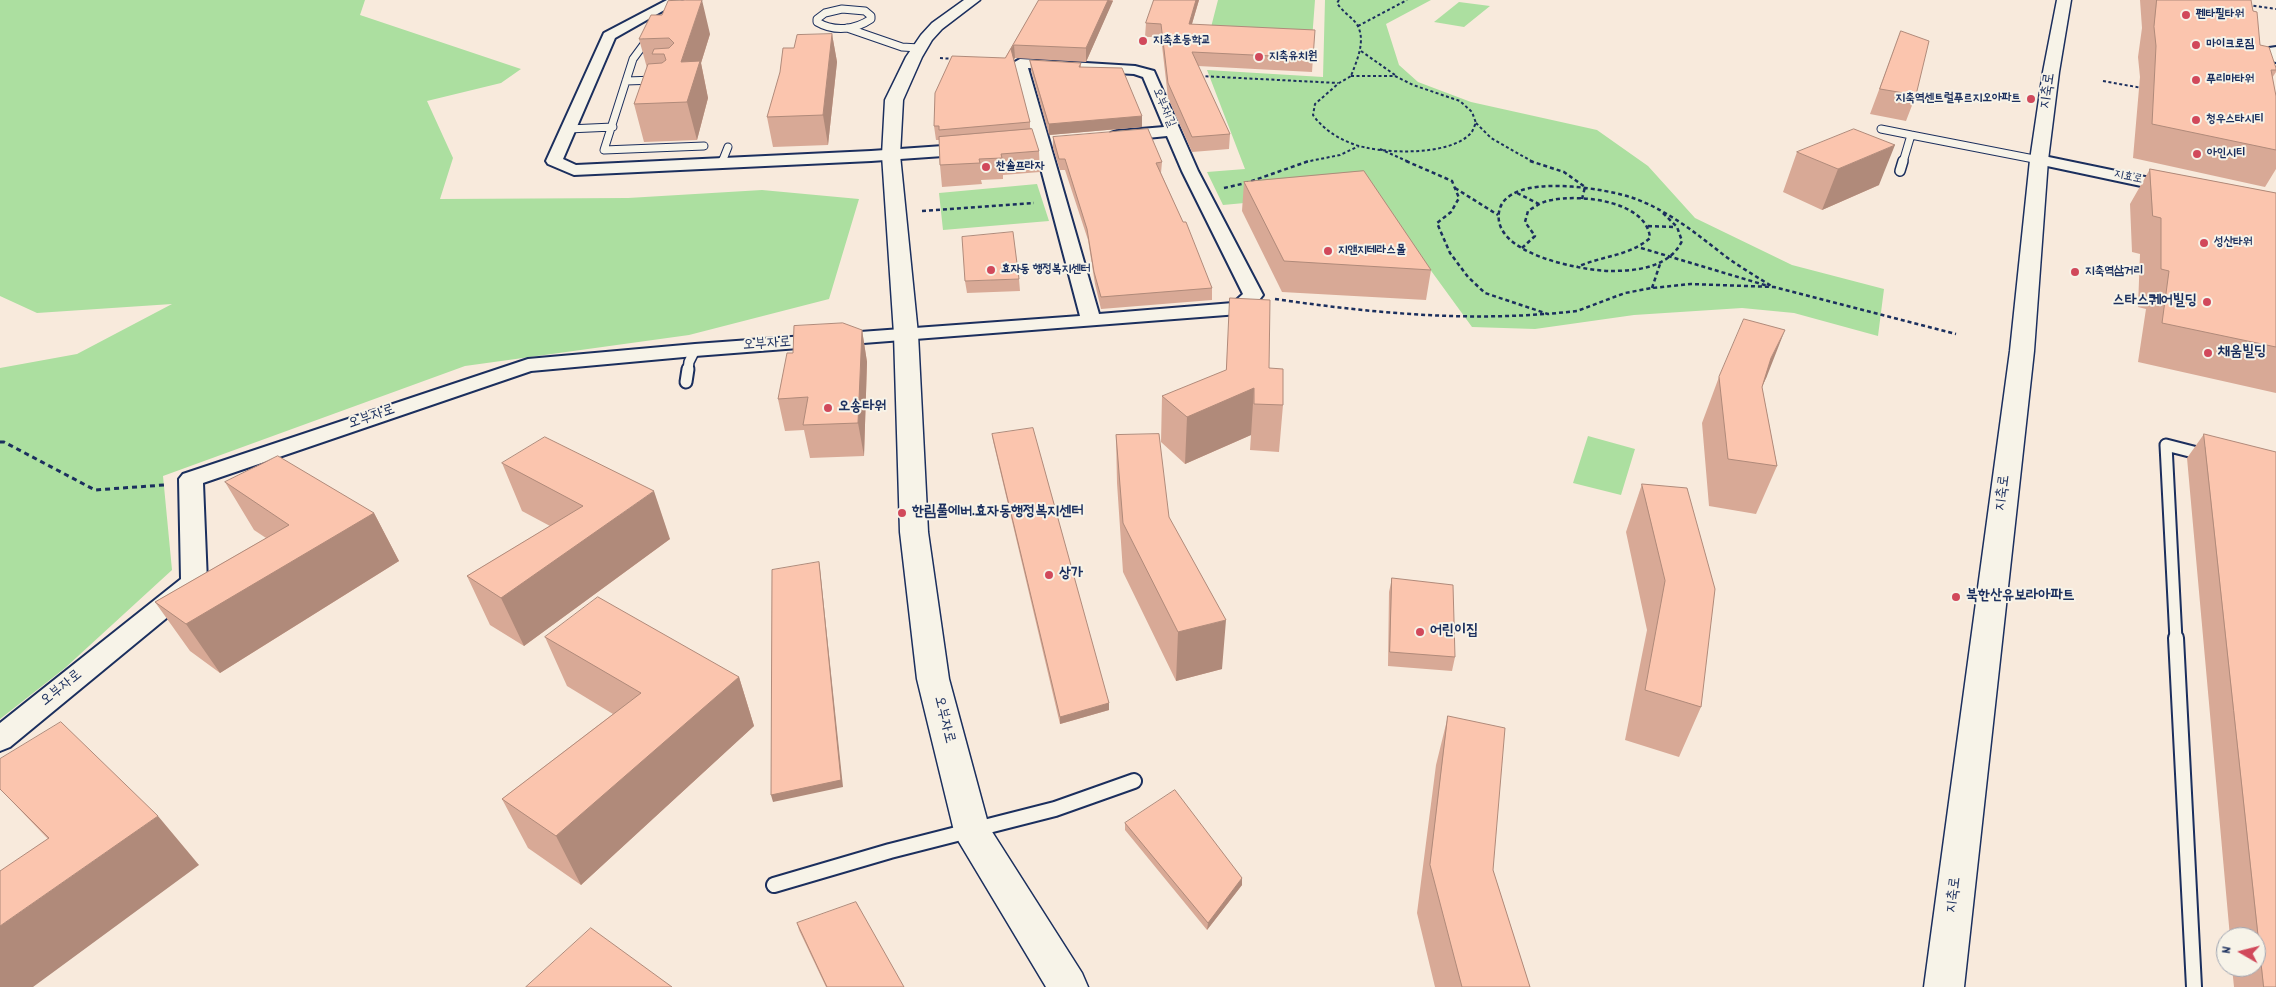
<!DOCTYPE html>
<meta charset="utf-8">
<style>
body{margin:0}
#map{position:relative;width:2276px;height:987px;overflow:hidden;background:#f8eadc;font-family:Dekko,sans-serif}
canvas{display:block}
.north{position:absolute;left:2216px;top:927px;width:50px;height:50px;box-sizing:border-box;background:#f7f3e8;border:1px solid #9fa5b1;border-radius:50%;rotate:278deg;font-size:14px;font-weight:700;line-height:20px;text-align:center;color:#1b2f5e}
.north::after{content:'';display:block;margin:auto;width:18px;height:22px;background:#d1495b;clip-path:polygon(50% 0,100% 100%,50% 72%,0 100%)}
</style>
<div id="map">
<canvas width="2276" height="987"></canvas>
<div class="north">N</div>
</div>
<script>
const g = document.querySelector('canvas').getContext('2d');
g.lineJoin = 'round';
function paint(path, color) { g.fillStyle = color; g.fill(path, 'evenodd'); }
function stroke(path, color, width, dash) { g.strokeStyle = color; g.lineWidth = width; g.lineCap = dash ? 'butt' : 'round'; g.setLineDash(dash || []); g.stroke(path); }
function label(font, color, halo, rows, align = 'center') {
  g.font = font + ' Dekko,"Poor Story",sans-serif'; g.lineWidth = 4; g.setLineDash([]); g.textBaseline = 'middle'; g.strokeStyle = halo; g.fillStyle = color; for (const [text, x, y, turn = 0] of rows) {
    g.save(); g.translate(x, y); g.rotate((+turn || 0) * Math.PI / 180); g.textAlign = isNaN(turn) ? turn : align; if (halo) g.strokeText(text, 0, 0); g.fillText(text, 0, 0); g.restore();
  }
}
paint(new Path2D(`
 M0,0H365L360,15L521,69L501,83L427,101L453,158L440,199L628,198L762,190L859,199L829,299L689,335L465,366L163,476L172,570L65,668L0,719V368L77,354L172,304L37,313L0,296Z
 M1218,0H1315L1312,40L1209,35Z
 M1325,0H1431L1386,24L1399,65L1418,82L1471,102L1597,130L1648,166L1695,218L1792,265L1884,289L1878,336L1794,313L1742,308L1634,315L1535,329L1472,327L1373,191L1223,205L1207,172L1245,169L1207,70L1323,77Z
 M1459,2L1490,6L1464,27L1434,22Z
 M1037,184L1049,221L943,230L939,193Z
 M1588,436L1635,449L1621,495L1573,483Z`), '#acdfa0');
const laneFar3 = new Path2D(`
 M842,9L865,11L871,16V19C855,30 834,32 817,22V19L825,13Z
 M847,28L902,47L919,48
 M650,36L633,59L604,150L704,146
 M626,81L656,80
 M568,129L613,127
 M1881,129L1911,135
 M722,162L728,147
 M1903,162L1911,135L2039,160`);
const laneFar2 = new Path2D(`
 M722,163L723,161
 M1900,171L1903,161
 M688,370L689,362L695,350`);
const laneFar1 = new Path2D(`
 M686,382L688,369
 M2176,640L2166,445L2205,455`);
const lane = new Path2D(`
 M2176,638L2194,987
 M774,885L890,851L1055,809L1134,781`);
const street = new Path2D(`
 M667,0H682L615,38L563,159L576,165L871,151L972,144L978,146L980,149L978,152L972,154L871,161L574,175L548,164L546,161L604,33Z
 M2276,47V62L2271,61L2267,51L2269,48Z
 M1020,59L1135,66L1154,71L1198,171L1263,295C1257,303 1249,311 1239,314L695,356L531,371L203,483L207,582L203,588L10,747L0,751V723L181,579L179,479L183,474L528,359L695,344L1080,316L1013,63ZM1028,68L1134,74L1143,77L1164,127L1117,131L1111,133L1109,136L1111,139L1117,141L1167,136L1182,171L1243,294L1233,303L1099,314Z
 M2039,155L2174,183L2180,184L2182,188L2180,192L2174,193L2033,163L2031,160L2033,157Z`);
const secondary = new Path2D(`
 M964,0H980L942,29L932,40L922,57L903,100L900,155L918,334L928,532L949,679L989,827L1082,973L1088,987H1046L959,842L954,831L917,679L900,532L894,334L882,155L885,100L906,57L921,35L932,23Z`);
const primary = new Path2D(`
 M2057,0H2071L2059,72L2048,160L2034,351L1964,987H1924L2010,351L2030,160L2043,72Z`);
stroke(laneFar3, '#1b2f5e', 9);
stroke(laneFar2, '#1b2f5e', 12);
stroke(laneFar1, '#1b2f5e', 15);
stroke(lane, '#1b2f5e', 18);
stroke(street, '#1b2f5e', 4);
stroke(secondary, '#1b2f5e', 3);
stroke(primary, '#1b2f5e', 3);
stroke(new Path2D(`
 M1339,0L1337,3C1342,11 1350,16 1356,23C1367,39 1357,60 1351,76
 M2248,5L2276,9
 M1358,26L1407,0
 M1361,51L1395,75
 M940,58L954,59
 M1200,76L1338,83
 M1351,76H1395L1413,85L1460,101L1472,112L1476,123C1474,126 1473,131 1471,133C1450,157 1379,154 1353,144C1337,138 1323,129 1313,115L1315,104L1339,83Z
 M2103,81L2142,88
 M1476,123L1491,138L1533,162
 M1380,149L1409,162
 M1305,162L1340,155L1359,146`), '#1b2f5e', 2, [3, 2.5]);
stroke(new Path2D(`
 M1406,161L1452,181L1459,198L1451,212L1437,223L1450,253L1468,277L1485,293L1548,314L1577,311L1625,293L1652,288L1691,284L1774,287L1956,334
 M1530,161L1564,172L1585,187L1582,199
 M1224,188L1246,183L1309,161
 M1455,188L1498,215
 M1517,193L1539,204
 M922,211L1034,203
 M1663,213L1677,227L1682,241C1669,268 1636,271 1609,271C1580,270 1492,254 1499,212C1506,170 1610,189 1636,199C1670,212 1697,234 1725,256C1740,267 1757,277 1773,287
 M1648,226L1676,227
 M1522,248L1535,236L1525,222L1528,211C1536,206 1543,201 1552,200C1581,194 1647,201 1650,238C1630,256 1601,256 1577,267
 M1641,248L1768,286
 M1652,288L1660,264
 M1275,299C1365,312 1454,321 1545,314`), '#1b2f5e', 2.5, [4, 3]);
stroke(new Path2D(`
 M0,442H4L95,490L164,485`), '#1b2f5e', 3, [5, 4]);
stroke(laneFar3, '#f7f3e8', 7);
stroke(laneFar2, '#f7f3e8', 9);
stroke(laneFar1, '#f7f3e8', 11);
stroke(lane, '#f7f3e8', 14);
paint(street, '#f7f3e8');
paint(secondary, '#f7f3e8');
paint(primary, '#f7f3e8');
paint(new Path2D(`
 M1039,0H1113L1086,62L1015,58L1013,60L1030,122V129L1039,151L1040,172L1003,175V179L981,180L982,184L942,187L940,165L939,140H936L934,126L1005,58Z
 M1154,0H1199L1192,24L1313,58L1312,72L1198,66L1230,134L1229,149L1192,152L1168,98L1161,37H1145L1146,23Z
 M2140,0H2251L2260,45L2276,68V72L2272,78L2276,96V169L2265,187L2133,158L2140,77L2138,57L2142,28Z
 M1901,31L1916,95L1906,121L1870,114Z
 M710,34L701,63L708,98L697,140L644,142L634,104L647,68L639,39Z
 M832,34L837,62L828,145L773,147L767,117L794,48Z
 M1030,60L1081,63V67L1142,116V127L1049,135L1031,70Z
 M1053,137L1162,162L1161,173L1212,288V300L1101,309L1095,284L1088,240L1065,170H1060L1053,148Z
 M1797,152L1879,185L1822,210L1783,192Z
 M2150,169L2276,193V393L2138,362L2146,309L2138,307L2140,254L2132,252L2130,204Z
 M1244,182L1431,270L1426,300L1282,292L1242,211Z
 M1019,279L1020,291L967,293L965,281Z
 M862,330L867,362L864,456L810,458L804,430L785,431L778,399L793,353Z
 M1269,368L1283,405L1279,452L1250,450L1251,435L1185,464L1161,442L1162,396Z
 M1767,376L1762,387L1777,466L1756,514L1709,506L1702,423L1719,377Z
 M992,434L1109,703V710L1060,724L993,441Z
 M2204,434L2276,987H2234L2232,967H2256V937H2230L2187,458Z
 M1116,435L1169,517L1222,669L1176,681L1123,572L1117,483Z
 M502,463L670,539L524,646L490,625L467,576L550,526L522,511Z
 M225,482L374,513L399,561L220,673L190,651L155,602L266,538L254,530Z
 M1642,484L1701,707L1679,757L1625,740L1647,630L1626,532Z
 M1392,578L1455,657L1452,671L1388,666L1389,592Z
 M545,637L739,677L754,726L581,885L528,848L502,799L613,714L567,686Z
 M1448,716L1493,870L1530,987H1435L1417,913L1436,765Z
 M0,759L199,865L48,839L0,789Z
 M1125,823L1242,885L1207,930L1125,830Z
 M797,923L904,987H826L799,930Z`), '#d8a996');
paint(new Path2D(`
 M702,0L710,34L701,63L708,98L697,140L687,102L681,62Z
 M1108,0L1113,1L1086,62V48Z
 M1196,0H1199L1188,37L1189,24Z
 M832,34L837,62L828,145L823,115Z
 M1014,45L1015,58L1011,62V49Z
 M1142,116V127L1049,135V124Z
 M1895,145L1879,185L1822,210L1838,169Z
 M862,330L867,362L864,456L858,423Z
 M1785,330L1767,376L1754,404L1771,358Z
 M1254,388L1251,435L1185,464L1187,417Z
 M654,491L670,539L524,646L501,598Z
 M374,513L399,561L220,673L186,624Z
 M819,562L820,569L843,787L773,802L771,795Z
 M1226,620L1222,669L1176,681L1178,632Z
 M739,677L754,726L581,885L556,836Z
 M1109,703V710L1060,724V717Z
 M158,816L199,865L33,987H0V926Z
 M1242,878V885L1207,930L1208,923Z`), '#b08a7a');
const building = new Path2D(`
 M686,0H702L681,62L700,61L687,102L634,104L648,64L662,63L666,60L664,54H652L654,49L669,48L674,43L669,38L639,39L651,15H662L668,1Z
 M1039,0H1108L1086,48L1014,45L1011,49L1030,122L939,130V126H934L935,93L952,56L1005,58Z
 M1154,0H1196L1189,24L1315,30L1313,58L1192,52L1230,134L1192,137L1168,83L1161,24L1146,23Z
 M2157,0H2251L2253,11L2257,12L2260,45L2269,47L2276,68V70H2271L2276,96V150L2152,124L2156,46L2154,27Z
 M1901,31L1929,41L1916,95L1880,89Z
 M832,34L823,115L767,117L780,72L783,48H794L797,35Z
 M1030,60L1081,63L1079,67L1122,68L1142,116L1049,124Z
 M1032,129L1039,151L1001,154L1002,158L979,159L980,163L940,165L939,137Z
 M1148,129L1162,162L1156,163L1183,222H1186L1212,288L1101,297L1094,272L1087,229L1065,159H1059L1053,137Z
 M1854,129L1895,145L1838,169L1797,152Z
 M2150,169L2276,193V347L2162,323L2169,271L2161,269V218L2153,216Z
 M1364,171L1431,270L1284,261L1244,182Z
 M1013,232L1019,279L965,281L962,237Z
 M1230,298L1270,300L1269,368L1283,369V405L1254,404V388L1187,417L1162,396L1226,370Z
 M1744,319L1785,330L1771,358L1762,387L1777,466L1728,459L1719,377Z
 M843,323L862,330L858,423L803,425L808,397L778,399L787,353H793L794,326Z
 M1033,428L1109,703L1060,717L992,434Z
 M1159,434L1169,517L1226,620L1178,632L1123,523L1116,435Z
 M2204,434L2276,452V987H2264Z
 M545,437L654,491L501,598L467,576L583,506L502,463Z
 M278,456L374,513L186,624L155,602L289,525L225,482Z
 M1642,484L1687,488L1715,589L1701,707L1645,690L1665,581Z
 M819,562L841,780L771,795L772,570Z
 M1392,578L1453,585L1455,657L1390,652Z
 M598,597L739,677L556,836L502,799L641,693L545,637Z
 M1448,716L1505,728L1493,870L1530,987H1462L1430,865Z
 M61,722L158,816L0,926V871L49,838L0,789V759Z
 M1175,790L1242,878L1208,923L1125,823Z
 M856,902L904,987H827L797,923Z
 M591,928L672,987H526Z`);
paint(building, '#fbc5ae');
stroke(building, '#b08a7a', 1);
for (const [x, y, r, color] of [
 [2186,15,5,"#d1495b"],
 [1143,41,5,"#d1495b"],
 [2196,45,5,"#d1495b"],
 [1259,57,5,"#d1495b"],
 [2196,80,5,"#d1495b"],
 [2031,99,5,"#d1495b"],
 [2196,120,5,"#d1495b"],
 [2197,154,5,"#d1495b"],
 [986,167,5,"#d1495b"],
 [2204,243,5,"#d1495b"],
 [1328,251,5,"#d1495b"],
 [991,270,5,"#d1495b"],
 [2075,272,5,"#d1495b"],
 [2207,302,5,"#d1495b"],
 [2208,353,5,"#d1495b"],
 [828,408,5,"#d1495b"],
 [902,513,5,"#d1495b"],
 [1049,575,5,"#d1495b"],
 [1956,597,5,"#d1495b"],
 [1420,632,5,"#d1495b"]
]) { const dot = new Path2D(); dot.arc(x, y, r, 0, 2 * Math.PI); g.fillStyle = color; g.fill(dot); stroke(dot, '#f7f3e8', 2); }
label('bold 12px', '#1b2f5e', '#f7f3e8', [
 ["펜타필타워",2196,15],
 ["지축초등학교",1153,41],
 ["마이크로짐",2206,45],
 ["지축유치원",1269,57],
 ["푸리마타워",2206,80],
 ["지축역센트럴푸르지오아파트",2021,99,"right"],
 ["청우스타시티",2206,120],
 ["아인시티",2207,154],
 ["찬솔프라자",996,167],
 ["성산타워",2214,243],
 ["지앤지테라스몰",1338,251],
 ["효자동 행정복지센터",1001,270],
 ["지축역삼거리",2085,272]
], 'left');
label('12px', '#1b2f5e', '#f7f3e8', [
 ["오부자1길",1163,108,67],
 ["지효로",2128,178,12]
]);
label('15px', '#1b2f5e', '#f7f3e8', [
 ["지축로",2049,91,-82],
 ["오부자로",767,345,-4],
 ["오부자로",372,418,-19],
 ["지축로",2004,493,-83],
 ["오부자로",62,689,-39],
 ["오부자로",943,720,76],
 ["지축로",1955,895,-83]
]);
label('bold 15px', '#1b2f5e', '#f7f3e8', [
 ["스타스퀘어빌딩",2197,302,"right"],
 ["채움빌딩",2218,353],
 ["오송타워",838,408],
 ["한림풀에버.효자동행정복지센터",912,513],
 ["상가",1059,575],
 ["북한산유보라아파트",1966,597],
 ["어린이집",1430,632]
], 'left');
</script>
